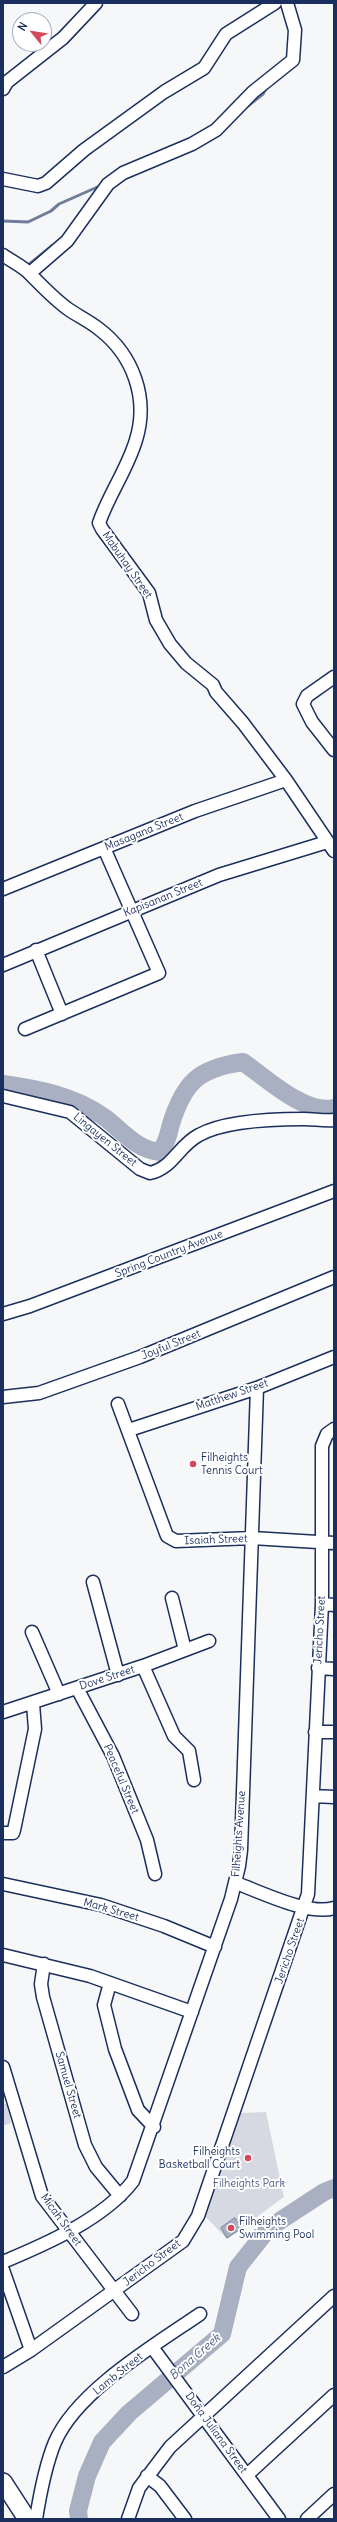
<!DOCTYPE html>
<meta charset="utf-8">
<style>
body{margin:0}
#map{position:relative;width:337px;height:2522px;overflow:hidden;background:#f6f7f9;font-family:Delius,sans-serif}
canvas{display:block}
.frame{position:absolute;inset:0;border:4px solid #1b2f5e;pointer-events:none}
.north{position:absolute;left:12px;top:12px;width:40px;height:40px;box-sizing:border-box;background:#fff;border:1px solid #a4acbf;border-radius:50%;rotate:300deg;font-size:11px;font-weight:700;line-height:16px;text-align:center;color:#1b2f5e}
.north::after{content:'';display:block;margin:auto;width:14px;height:18px;background:#d1495b;clip-path:polygon(50% 0,100% 100%,50% 72%,0 100%)}
</style>
<div id="map">
<canvas width="337" height="2522"></canvas>
<div class="frame"></div>
<div class="north">N</div>
</div>
<script>
const g = document.querySelector('canvas').getContext('2d');
g.lineJoin = 'round';
function paint(path, color) { g.fillStyle = color; g.fill(path, 'evenodd'); }
function stroke(path, color, width, dash) { g.strokeStyle = color; g.lineWidth = width; g.lineCap = dash ? 'butt' : 'round'; g.setLineDash(dash || []); g.stroke(path); }
function label(font, color, halo, rows, align = 'center') {
  g.font = font + ' Delius,sans-serif'; g.lineWidth = 4; g.setLineDash([]); g.textBaseline = 'middle'; g.strokeStyle = halo; g.fillStyle = color; for (const [text, x, y, turn = 0] of rows) {
    g.save(); g.translate(x, y); g.rotate((+turn || 0) * Math.PI / 180); g.textAlign = isNaN(turn) ? turn : align; if (halo) g.strokeText(text, 0, 0); g.fillText(text, 0, 0); g.restore();
  }
}
paint(new Path2D(`
 M3,2104H7L11,2123L3,2126Z
 M266,2112L284,2197L227,2239L205,2216L240,2113Z`), '#d6d9e2');
const water = new Path2D(`
 M235,2218L242,2228L227,2238L221,2228Z`);
paint(water, '#a9b0c1');
stroke(water, '#707c99', 1);
stroke(new Path2D(`
 M244,109L263,94L267,87
 M3,221L28,222L51,211L59,204L102,185
 M27,266L53,245`), '#707c99', 3);
stroke(new Path2D(`
 M3,1084C39,1089 74,1096 104,1117C123,1131 135,1149 160,1152C167,1143 168,1135 171,1124C184,1082 199,1068 243,1062C266,1078 305,1115 334,1108
 M79,2519L78,2511L87,2476L102,2442L129,2413L222,2334L238,2267L269,2228L324,2192L334,2188`), '#a9b0c1', 18);
const street = new Path2D(`
 M3,89L7,82L63,38L96,3
 M3,179L38,186L46,183L84,150L164,92L204,68L226,34L275,3
 M3,255C11,261 24,267 30,274C42,286 54,299 68,309C78,316 89,321 99,329C133,355 149,398 136,440C127,470 109,494 99,523L102,529L149,593L156,620L170,644L186,663L213,685L216,692L243,723L286,780L334,851
 M30,273L67,241L108,184L123,173L192,144L216,130L253,92L293,60L295,30L287,3
 M334,677L307,696L303,704L312,722L334,750
 M3,889L195,811L286,780
 M36,950L62,1014
 M3,965L219,875L327,842
 M25,1029L159,973L104,848
 M3,1096L70,1112L140,1169L150,1173C173,1168 178,1146 199,1135C224,1121 275,1119 304,1119C314,1119 324,1121 334,1120
 M3,1314L30,1306L334,1191
 M3,1397L39,1393L140,1357L334,1277
 M118,1404L167,1536L176,1541L252,1538L334,1543
 M129,1430L257,1388L334,1357
 M93,1582L118,1675
 M172,1598L185,1650
 M322,1604L334,1605
 M32,1632L59,1694
 M143,1666L174,1736L189,1751L194,1780
 M318,1668L334,1669
 M77,1688L113,1756L147,1840L155,1874
 M3,1712L143,1666L209,1641
 M315,1732H334
 M313,1796L334,1797
 M3,1833H13L14,1830L35,1729L33,1704
 M236,1883C261,1892 309,1916 334,1908
 M3,1884L101,1905L164,1926L215,1947
 M3,1955L90,1976L192,2012
 M44,1964L41,1984L43,1997L85,2145L96,2167L120,2196
 M110,1983L104,2005L115,2049L138,2110L154,2127
 M3,2067L42,2196L132,2314
 M3,2262C46,2244 104,2219 133,2181L231,1899L239,1866L241,1850L257,1388
 M3,2270L31,2350
 M152,2347L279,2519
 M3,2367L31,2350L183,2241L198,2216L308,1894L322,1604V1446L327,1434L334,1429
 M247,2475L334,2395
 M147,2476L160,2486L185,2519
 M36,2519C40,2494 45,2466 55,2442C77,2391 155,2345 200,2314
 M128,2519L139,2488L170,2447L334,2296
 M307,2519L334,2494`);
const secondary = new Path2D(`
 M3,2482L27,2519`);
stroke(street, '#1b2f5e', 15);
stroke(secondary, '#1b2f5e', 20);
stroke(street, '#fff', 12);
stroke(secondary, '#fff', 17);
for (const [x, y, r, color] of [
 [193,1464,4,"#d1495b"],
 [248,2158,4,"#d1495b"],
 [231,2228,4,"#d1495b"]
]) { const dot = new Path2D(); dot.arc(x, y, r, 0, 2 * Math.PI); g.fillStyle = color; g.fill(dot); stroke(dot, '#fff', 1.5); }
label('11px', '#1b2f5e', '#fff', [
 ["Mabuhay Street",127,565,55],
 ["Masagana Street",144,832,-22],
 ["Kapisanan Street",163,898,-22],
 ["Lingayen Street",105,1140,39],
 ["Spring Country Avenue",169,1254,-21],
 ["Joyful Street",171,1345,-22],
 ["Matthew Street",232,1395,-19],
 ["Isaiah Street",216,1540,-2],
 ["Jericho Street",320,1630,-87],
 ["Dove Street",107,1678,-18],
 ["Peaceful Street",121,1779,67],
 ["Filheights Avenue",239,1834,-86],
 ["Mark Street",111,1910,16],
 ["Jericho Street",290,1951,-71],
 ["Samuel Street",68,2085,74],
 ["Micah Street",61,2220,54],
 ["Jericho Street",152,2263,-37],
 ["Lamb Street",118,2374,-39],
 ["Doña Juliana Street",216,2433,54]
]);
label('11px', '#1b2f5e', '#fff', [
 ["Filheights",201,1458],
 ["Tennis Court",201,1471],
 ["Filheights",240,2152,"right"],
 ["Basketball Court",240,2165,"right"],
 ["Filheights",239,2222],
 ["Swimming Pool",239,2235]
], 'left');
label('11px', '#4a5a7f', '#fff', [
 ["Filheights Park",249,2184]
]);
label('italic 12px', '#4d5c81', '#fff', [
 ["Bona Creek",195,2357,-41]
]);
</script>
